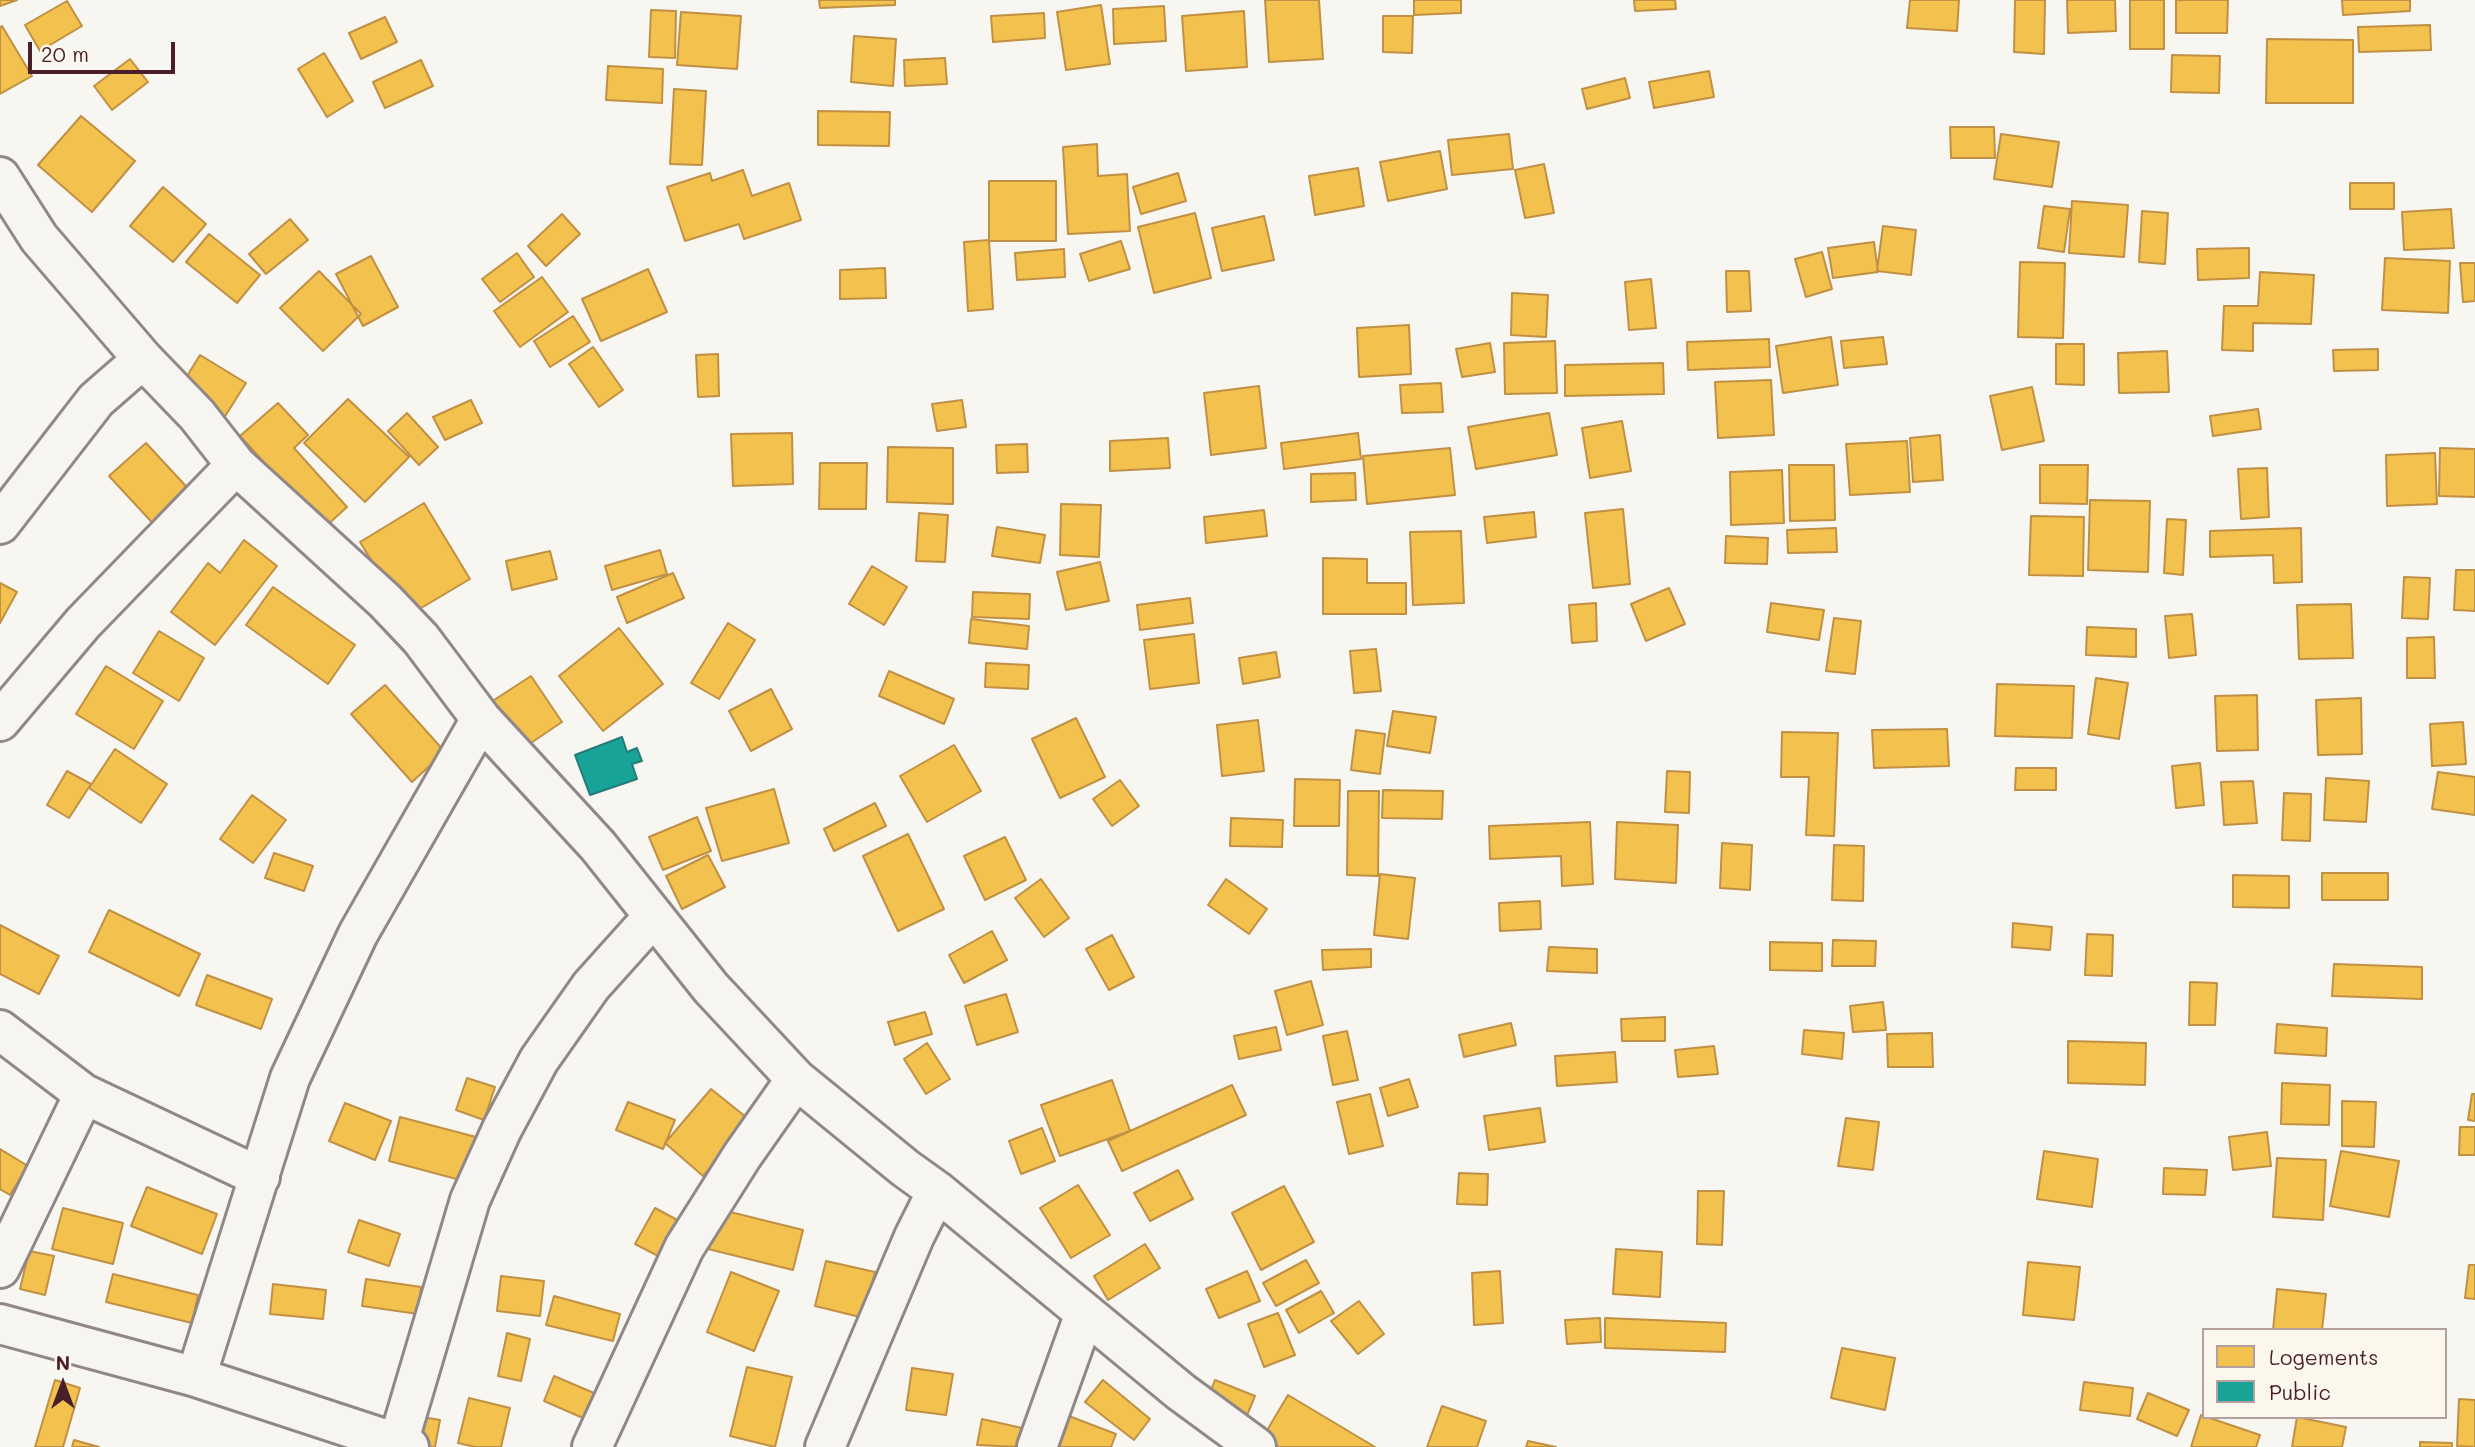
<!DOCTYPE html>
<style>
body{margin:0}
#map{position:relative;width:2475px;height:1447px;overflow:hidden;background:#f8f6f0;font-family:Mali,sans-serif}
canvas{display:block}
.legend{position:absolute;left:2202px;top:1328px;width:245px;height:91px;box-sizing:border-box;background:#fbf7ec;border:2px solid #b4a19f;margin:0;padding:9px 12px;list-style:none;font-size:21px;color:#4a1f2b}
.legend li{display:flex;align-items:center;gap:14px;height:35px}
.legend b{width:35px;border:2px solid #b4a19f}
.north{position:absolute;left:28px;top:1349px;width:70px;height:70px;-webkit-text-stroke:5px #fbf7ec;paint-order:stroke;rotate:0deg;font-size:19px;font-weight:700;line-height:28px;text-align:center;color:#4a1f2b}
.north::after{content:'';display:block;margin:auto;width:24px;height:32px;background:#4a1f2b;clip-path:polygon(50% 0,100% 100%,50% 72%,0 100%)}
.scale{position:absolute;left:28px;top:42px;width:147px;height:32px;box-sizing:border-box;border:4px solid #4a1f2b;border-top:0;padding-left:9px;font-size:21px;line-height:24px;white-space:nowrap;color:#4a1f2b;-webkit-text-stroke:5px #fbf7ec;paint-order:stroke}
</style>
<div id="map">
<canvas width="2475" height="1447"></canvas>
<ul class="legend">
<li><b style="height:19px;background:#f2c14e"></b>Logements</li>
<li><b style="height:19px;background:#17a398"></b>Public</li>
</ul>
<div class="north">N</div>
<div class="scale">20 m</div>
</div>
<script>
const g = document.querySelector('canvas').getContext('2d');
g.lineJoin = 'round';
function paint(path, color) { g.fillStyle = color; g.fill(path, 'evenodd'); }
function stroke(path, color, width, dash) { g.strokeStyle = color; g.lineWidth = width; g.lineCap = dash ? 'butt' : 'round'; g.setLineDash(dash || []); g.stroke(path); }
const homes = new Path2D(`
 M0,0H17L0,6Z
 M819,0H895V5L820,8Z
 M1265,0H1319L1323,59L1269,62Z
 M1414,0H1461V13L1414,15Z
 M1634,0H1675L1676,9L1635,11Z
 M1910,0H1959L1957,31L1907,28Z
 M2015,0H2045L2044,54L2014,52Z
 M2067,0H2115L2116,31L2068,33Z
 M2130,0H2164V49H2130Z
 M2176,0H2228L2227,33H2176Z
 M2342,0H2410V11L2343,15Z
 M67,1L82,26L40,51L25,25Z
 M1101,5L1110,64L1066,70L1057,12Z
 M1164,6L1166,41L1114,44L1113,9Z
 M651,10L676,11L675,58L649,57Z
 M1244,11L1247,67L1186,71L1182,16Z
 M681,12L741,16L737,69L677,65Z
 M1044,13L1045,38L993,42L991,16Z
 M1383,16H1413L1412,53L1383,52Z
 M385,17L397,42L361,59L349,33Z
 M2430,25L2431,50L2359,52L2358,27Z
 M2,26L32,76L0,94V28Z
 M854,36L896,39L893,86L851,82Z
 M2267,39L2353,40V103H2266Z
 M324,53L353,101L327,117L298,69Z
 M2172,55L2220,56L2219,93L2171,92Z
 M945,58L947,84L905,86L904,60Z
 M130,59L148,82L112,110L94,86Z
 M421,60L433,86L385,108L373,82Z
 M608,66L663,69L662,103L606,100Z
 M1709,71L1714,97L1654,108L1649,82Z
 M1625,78L1630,98L1587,109L1582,89Z
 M674,89L706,91L702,165L670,164Z
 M818,111L890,112L889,146L818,145Z
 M81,116L135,161L92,212L38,165Z
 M1950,127H1994L1995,158H1951Z
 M1509,134L1513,169L1452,175L1448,140Z
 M2001,134L2059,142L2052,187L1994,179Z
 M1097,144L1098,176L1127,174L1130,231L1068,234L1063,147Z
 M1440,151L1447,189L1388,201L1380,162Z
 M1544,164L1554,213L1525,218L1515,170Z
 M1358,168L1364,206L1315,215L1309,176Z
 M743,170L752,196L789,183L801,220L744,239L739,224L685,241L667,187L710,173L712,181Z
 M1178,173L1186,201L1141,214L1133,187Z
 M989,181H1056V241H989Z
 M2350,183H2394V209H2350Z
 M163,187L206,224L173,262L130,226Z
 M2072,201L2128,205L2124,257L2069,253Z
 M2044,206L2070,209L2064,252L2038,248Z
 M2451,209L2454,248L2404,250L2402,212Z
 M2142,211L2168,213L2165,264L2139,262Z
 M1195,213L1211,278L1154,293L1138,227Z
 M562,214L580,234L546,266L528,246Z
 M1264,216L1274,260L1222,271L1212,228Z
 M290,219L308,240L266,274L249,254Z
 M1883,226L1916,230L1911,275L1877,271Z
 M209,234L260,275L237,303L186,262Z
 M989,240L993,309L968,311L964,242Z
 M1121,241L1130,269L1089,281L1080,254Z
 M1874,242L1878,272L1833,278L1828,248Z
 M2249,248V278L2198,280L2197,249Z
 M1064,249L1065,277L1017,280L1015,253Z
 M1822,252L1832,289L1806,297L1795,259Z
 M517,253L534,277L500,302L482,279Z
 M371,256L398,307L363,326L336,274Z
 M2385,258L2450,261L2448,313L2382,310Z
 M2020,262L2065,263L2063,338L2018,337Z
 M2460,263H2475V301L2463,302Z
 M885,268L886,298L840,299V270Z
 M648,269L667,312L601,341L582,299Z
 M319,271L361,314L323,351L280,308Z
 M1726,271H1749L1751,311L1727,312Z
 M2260,272L2314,275L2311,324L2253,323V351L2222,350L2224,306H2258Z
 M542,277L568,312L520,347L494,311Z
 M1651,279L1656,328L1629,330L1625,282Z
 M1512,293L1548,295L1546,337L1511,335Z
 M573,316L590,342L550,367L534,341Z
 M1409,325L1411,374L1359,377L1357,328Z
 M1831,337L1838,385L1783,393L1776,346Z
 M1883,337L1887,364L1844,368L1841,341Z
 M1769,339L1770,367L1688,370L1687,342Z
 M1555,341L1557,393L1505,394L1504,343Z
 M1490,343L1495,372L1462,377L1456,349Z
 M2056,344H2084V385L2056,384Z
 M593,347L623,390L599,407L569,364Z
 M2378,349V370L2334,371L2333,350Z
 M2167,351L2169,392L2119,393L2118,353Z
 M718,354L719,396L698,397L696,355Z
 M200,355L246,383L217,429L171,402Z
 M1663,363L1664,394L1565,396V365Z
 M1771,380L1774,435L1718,438L1715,382Z
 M1441,383L1443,412L1402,413L1400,385Z
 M1259,386L1266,448L1211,455L1204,393Z
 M2032,387L2044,441L2002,450L1990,396Z
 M348,399L409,457L365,502L304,443Z
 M471,400L482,423L445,440L433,417Z
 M962,400L966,427L937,431L932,404Z
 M278,403L308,435L294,448L347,507L324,528L240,436Z
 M2258,409L2261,429L2213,436L2210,416Z
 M407,413L438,447L419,465L388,431Z
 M1549,413L1557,455L1476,469L1468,427Z
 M1622,421L1631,471L1590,478L1582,428Z
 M792,433L793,484L733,486L731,434Z
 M1358,433L1361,459L1284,469L1281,443Z
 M1940,435L1943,480L1913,482L1910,438Z
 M1168,438L1170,468L1110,471V441Z
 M1907,441L1910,492L1850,495L1846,444Z
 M146,443L196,497L160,531L109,476Z
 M1027,444L1028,472L997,473L996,445Z
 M888,447L953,448V504L887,502Z
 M1450,448L1455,495L1367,504L1363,456Z
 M2440,448L2475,449V497L2439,496Z
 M2435,453L2437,504L2387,506L2386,455Z
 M820,463H867L866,509H819Z
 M1789,465H1834L1835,520L1790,521Z
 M2040,465H2088L2087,504L2040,503Z
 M2267,468L2269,517L2241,519L2238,469Z
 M1782,470L1784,523L1731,525L1730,472Z
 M1355,473L1356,500L1311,502V474Z
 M2090,500L2150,501L2148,572L2088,570Z
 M424,503L470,579L406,617L360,542Z
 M1061,504L1101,505L1099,557L1060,555Z
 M1623,509L1630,584L1593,588L1585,513Z
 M1264,510L1267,536L1206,543L1204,517Z
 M1534,512L1536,537L1487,543L1484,517Z
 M919,513L948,515L945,562L916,561Z
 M2031,516L2084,517L2083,576L2029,575Z
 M2167,519L2186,520L2183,575L2164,573Z
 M997,527L1045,535L1040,563L992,556Z
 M1836,528L1837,552L1788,553L1787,530Z
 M2301,528L2302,582L2274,583L2273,555L2210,557V531Z
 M1461,531L1464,603L1413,605L1410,532Z
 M1726,536L1768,538L1767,564L1725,563Z
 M244,540L277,566L215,645L171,612L208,563L220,573Z
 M660,550L667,574L612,590L605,566Z
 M550,551L557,579L512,590L506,561Z
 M1323,558L1367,559V583H1406V614H1323Z
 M1100,562L1109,601L1066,610L1057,572Z
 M872,566L907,587L884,625L849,604Z
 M2456,570H2475V611L2454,610Z
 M673,573L684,598L627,623L617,597Z
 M2404,577L2430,578L2428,619L2402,618Z
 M0,583L17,592L0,623Z
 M273,587L355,645L328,684L246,625Z
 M1669,588L1685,624L1646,641L1631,604Z
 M973,592L1030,594L1029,619L972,617Z
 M1190,598L1193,623L1140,630L1137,605Z
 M1596,603L1597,641L1572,643L1569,605Z
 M1771,603L1824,610L1819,640L1767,632Z
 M2351,604L2353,658L2299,659L2297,605Z
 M2192,614L2196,655L2169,658L2165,616Z
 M1834,618L1861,621L1855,674L1826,671Z
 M971,619L1029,626L1027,649L969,643Z
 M728,623L755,640L719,699L691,683Z
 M2087,627L2136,629V657L2086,655Z
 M619,628L663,684L603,731L559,676Z
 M159,631L204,658L179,701L133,673Z
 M1194,634L1199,683L1150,689L1144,640Z
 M2434,637L2435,678H2407V638Z
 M1376,649L1381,691L1354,693L1350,651Z
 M1276,652L1280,677L1243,684L1239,658Z
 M986,663L1029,665L1028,689L985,687Z
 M106,666L163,701L134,749L76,714Z
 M889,671L954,699L944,724L879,696Z
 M531,676L562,722L519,751L488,704Z
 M2096,678L2128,683L2119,739L2088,734Z
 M1997,684L2074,686L2072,738L1995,736Z
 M385,685L445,752L412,782L351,714Z
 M771,689L792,729L751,751L729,711Z
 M2257,695L2258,750L2217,751L2215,696Z
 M2361,698L2362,754L2318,755L2316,700Z
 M1393,711L1436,717L1430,753L1387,746Z
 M1076,718L1105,777L1060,798L1032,739Z
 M1258,720L1264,771L1222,776L1217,725Z
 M2463,722L2466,764L2432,766L2430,724Z
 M1947,729L1949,766L1874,768L1872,730Z
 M1356,730L1385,734L1380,774L1351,770Z
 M1782,732L1838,733L1834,836L1806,835L1809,777H1781Z
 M954,745L981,791L927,822L900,776Z
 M115,749L167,784L141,823L89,788Z
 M2200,763L2204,805L2176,808L2172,766Z
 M2016,768H2056V790H2015Z
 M67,771L91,784L69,818L47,805Z
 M1667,771L1690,772L1689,813L1665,812Z
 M2438,772L2475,777V815L2432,809Z
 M2326,778L2369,781L2366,822L2324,820Z
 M1295,779L1340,780L1339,826H1294Z
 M1120,780L1139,806L1112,826L1093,799Z
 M2253,781L2257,823L2224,825L2221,782Z
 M774,789L789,843L722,861L706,808Z
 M1383,790L1443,791L1442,819L1382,818Z
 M1348,791H1379L1378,876L1347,875Z
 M2284,793L2311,794L2310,841L2282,840Z
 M252,795L286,820L253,863L220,839Z
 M875,803L886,826L834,851L824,829Z
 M697,817L711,851L663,870L649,837Z
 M1231,818L1283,820L1282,847L1230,846Z
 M1590,822L1593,884L1562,886L1561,856L1490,859L1489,826Z
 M1617,822L1678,825L1676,883L1615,879Z
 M908,834L944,909L898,931L863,856Z
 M1005,837L1026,880L985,900L964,856Z
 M1722,843L1752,845L1750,890L1720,888Z
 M1834,845L1864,846L1863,901L1832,900Z
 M274,853L313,866L304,891L265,878Z
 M708,855L725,887L682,909L666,876Z
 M2322,873H2388V900H2322Z
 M1380,874L1415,878L1408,939L1374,935Z
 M2233,875L2289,876V908L2233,907Z
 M1041,879L1069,918L1044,937L1015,898Z
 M1226,879L1267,909L1249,934L1208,905Z
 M1540,901L1541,929L1500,931L1499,903Z
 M109,910L200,954L179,996L89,952Z
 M2013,923L2052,927L2050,950L2012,947Z
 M0,925L59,956L39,994L0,974Z
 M992,931L1007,960L964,983L949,955Z
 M2087,934L2113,935L2112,976L2085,975Z
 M1112,935L1134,977L1109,990L1086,949Z
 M1833,940L1876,941L1875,966H1832Z
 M1770,942L1822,943V971L1770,970Z
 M1549,947L1597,949V973L1547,971Z
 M1371,949V967L1323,970L1322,950Z
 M2334,964L2422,967V999L2332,996Z
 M207,975L272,999L261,1029L196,1005Z
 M1311,981L1323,1025L1287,1035L1275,991Z
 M2190,982L2217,983L2215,1025H2189Z
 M1006,994L1018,1032L977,1045L965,1006Z
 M1883,1002L1886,1030L1853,1032L1850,1006Z
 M925,1012L932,1034L895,1045L888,1022Z
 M1665,1017V1041H1622L1621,1019Z
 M1511,1023L1516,1045L1464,1057L1459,1035Z
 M2277,1024L2327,1028L2326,1056L2275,1053Z
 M1276,1027L1281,1050L1239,1059L1234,1036Z
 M1804,1030L1844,1033L1842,1059L1802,1054Z
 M1347,1031L1358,1080L1333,1085L1323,1036Z
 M1932,1033L1933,1067H1888L1887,1034Z
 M2068,1041L2146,1043L2145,1085L2068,1083Z
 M927,1043L950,1079L926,1094L904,1059Z
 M1714,1046L1718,1074L1678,1077L1675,1050Z
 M1615,1052L1617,1082L1557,1086L1555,1056Z
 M467,1078L495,1087L484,1120L456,1110Z
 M1409,1079L1418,1107L1388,1116L1380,1088Z
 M1112,1080L1130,1131L1060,1156L1041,1105Z
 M2282,1083L2330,1085L2329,1125L2281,1124Z
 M1232,1085L1246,1115L1122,1171L1108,1141Z
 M711,1089L751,1121L703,1176L665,1143Z
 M1370,1094L1383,1146L1349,1154L1337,1102Z
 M2472,1094H2475V1121L2468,1120Z
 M2342,1101L2376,1102L2374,1147L2342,1146Z
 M628,1102L675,1120L663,1149L616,1130Z
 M345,1103L391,1121L375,1160L329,1141Z
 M1540,1108L1545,1142L1489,1150L1484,1116Z
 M400,1117L476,1137L464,1181L389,1161Z
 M1846,1118L1879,1122L1873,1170L1838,1166Z
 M2460,1127H2475V1155H2459Z
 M1042,1128L1055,1161L1021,1174L1009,1141Z
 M2267,1132L2271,1166L2233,1170L2229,1137Z
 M0,1149L28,1166L10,1195L0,1189Z
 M2044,1151L2098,1159L2092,1207L2037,1199Z
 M2341,1151L2399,1161L2389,1217L2330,1206Z
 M2277,1158L2326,1160L2323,1220L2273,1217Z
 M2164,1168L2207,1170L2205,1195L2163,1194Z
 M1178,1170L1193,1199L1150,1221L1134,1193Z
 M1459,1173L1488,1174L1487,1205L1457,1204Z
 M1078,1185L1110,1235L1071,1258L1040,1208Z
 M1284,1186L1314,1242L1261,1270L1232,1213Z
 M147,1187L217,1214L202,1254L131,1226Z
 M1698,1191H1724L1722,1245L1697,1244Z
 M710,1207L803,1230L793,1270L700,1247Z
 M63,1208L123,1223L113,1264L52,1249Z
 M655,1208L681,1222L662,1258L635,1244Z
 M359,1220L400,1234L389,1266L348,1252Z
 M1145,1244L1160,1268L1108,1300L1094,1276Z
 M1616,1249L1662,1252L1660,1297L1613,1294Z
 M29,1251L54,1256L45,1295L20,1289Z
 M1306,1260L1319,1283L1276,1306L1263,1283Z
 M826,1261L875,1272L864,1318L815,1306Z
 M2028,1262L2080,1267L2074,1320L2023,1315Z
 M2469,1265H2475V1299L2465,1298Z
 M1247,1271L1260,1301L1219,1318L1206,1289Z
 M1500,1271L1503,1323L1474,1325L1472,1273Z
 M731,1272L779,1291L754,1351L707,1332Z
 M113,1274L198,1295L192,1323L106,1302Z
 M501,1276L544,1281L540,1316L497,1311Z
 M366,1279L421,1287L418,1314L362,1306Z
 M273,1284L326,1290L323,1319L270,1314Z
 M2277,1289L2326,1294L2322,1330H2273Z
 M1321,1291L1334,1313L1299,1333L1286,1310Z
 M554,1296L620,1314L613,1341L546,1325Z
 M1359,1301L1384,1334L1358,1354L1331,1321Z
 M1278,1313L1295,1355L1264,1367L1248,1324Z
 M1600,1318L1601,1342L1567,1344L1565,1320Z
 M1605,1318L1726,1323L1725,1352L1605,1348Z
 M507,1333L530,1339L521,1381L498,1376Z
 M1842,1348L1895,1358L1885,1410L1831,1398Z
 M747,1367L792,1377L775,1447L730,1436Z
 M912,1368L953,1374L946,1415L906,1410Z
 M554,1376L594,1393L583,1418L544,1401Z
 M55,1380L80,1388L63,1447H35Z
 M1103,1380L1150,1419L1134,1440L1085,1402Z
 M1215,1380L1255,1396L1245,1420L1205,1405Z
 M2084,1382L2133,1388L2130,1416L2080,1410Z
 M2148,1393L2189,1410L2177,1436L2137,1419Z
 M1288,1395L1375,1447H1279L1263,1437Z
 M469,1398L510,1408L501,1447H475L458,1443Z
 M2459,1399L2475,1400V1447L2457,1446Z
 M1442,1406L1486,1421L1477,1447H1427Z
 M1061,1413L1116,1434L1111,1447H1047Z
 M411,1415L440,1420L435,1447H419Z
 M2201,1415L2260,1435L2256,1447H2191Z
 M2297,1417L2346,1427L2342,1447H2292Z
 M982,1419L1022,1428L1018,1447L977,1445Z
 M74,1440L99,1447H72Z
 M1528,1441L1556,1447H1526Z
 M2420,1442L2452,1443V1447H2420Z`);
paint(homes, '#f2c14e');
stroke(homes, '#c09044', 2);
const public = new Path2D(`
 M622,737L627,752L637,748L642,761L632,764L637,779L590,795L575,755Z`);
paint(public, '#17a398');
stroke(public, '#267b77', 2);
const minor = new Path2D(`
 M0,177L39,238L143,359L197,415L236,465L385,601L421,639L481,719L598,846L711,988L796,1079L905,1168L937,1191L1181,1392L1256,1447
 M0,524L96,400L143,359
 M0,721L83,623L236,465
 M0,1030L84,1094L0,1268
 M84,1094L260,1177
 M0,1324L196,1377L409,1447
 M196,1377L290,1078L358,934L481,719
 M398,1443L470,1200L502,1129L539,1060L591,986L653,917
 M592,1447L684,1248L742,1156L796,1079
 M825,1447L914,1237L937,1191
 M1037,1447L1085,1313`);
stroke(minor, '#918787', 44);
stroke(minor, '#f6f5f1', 38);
</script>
